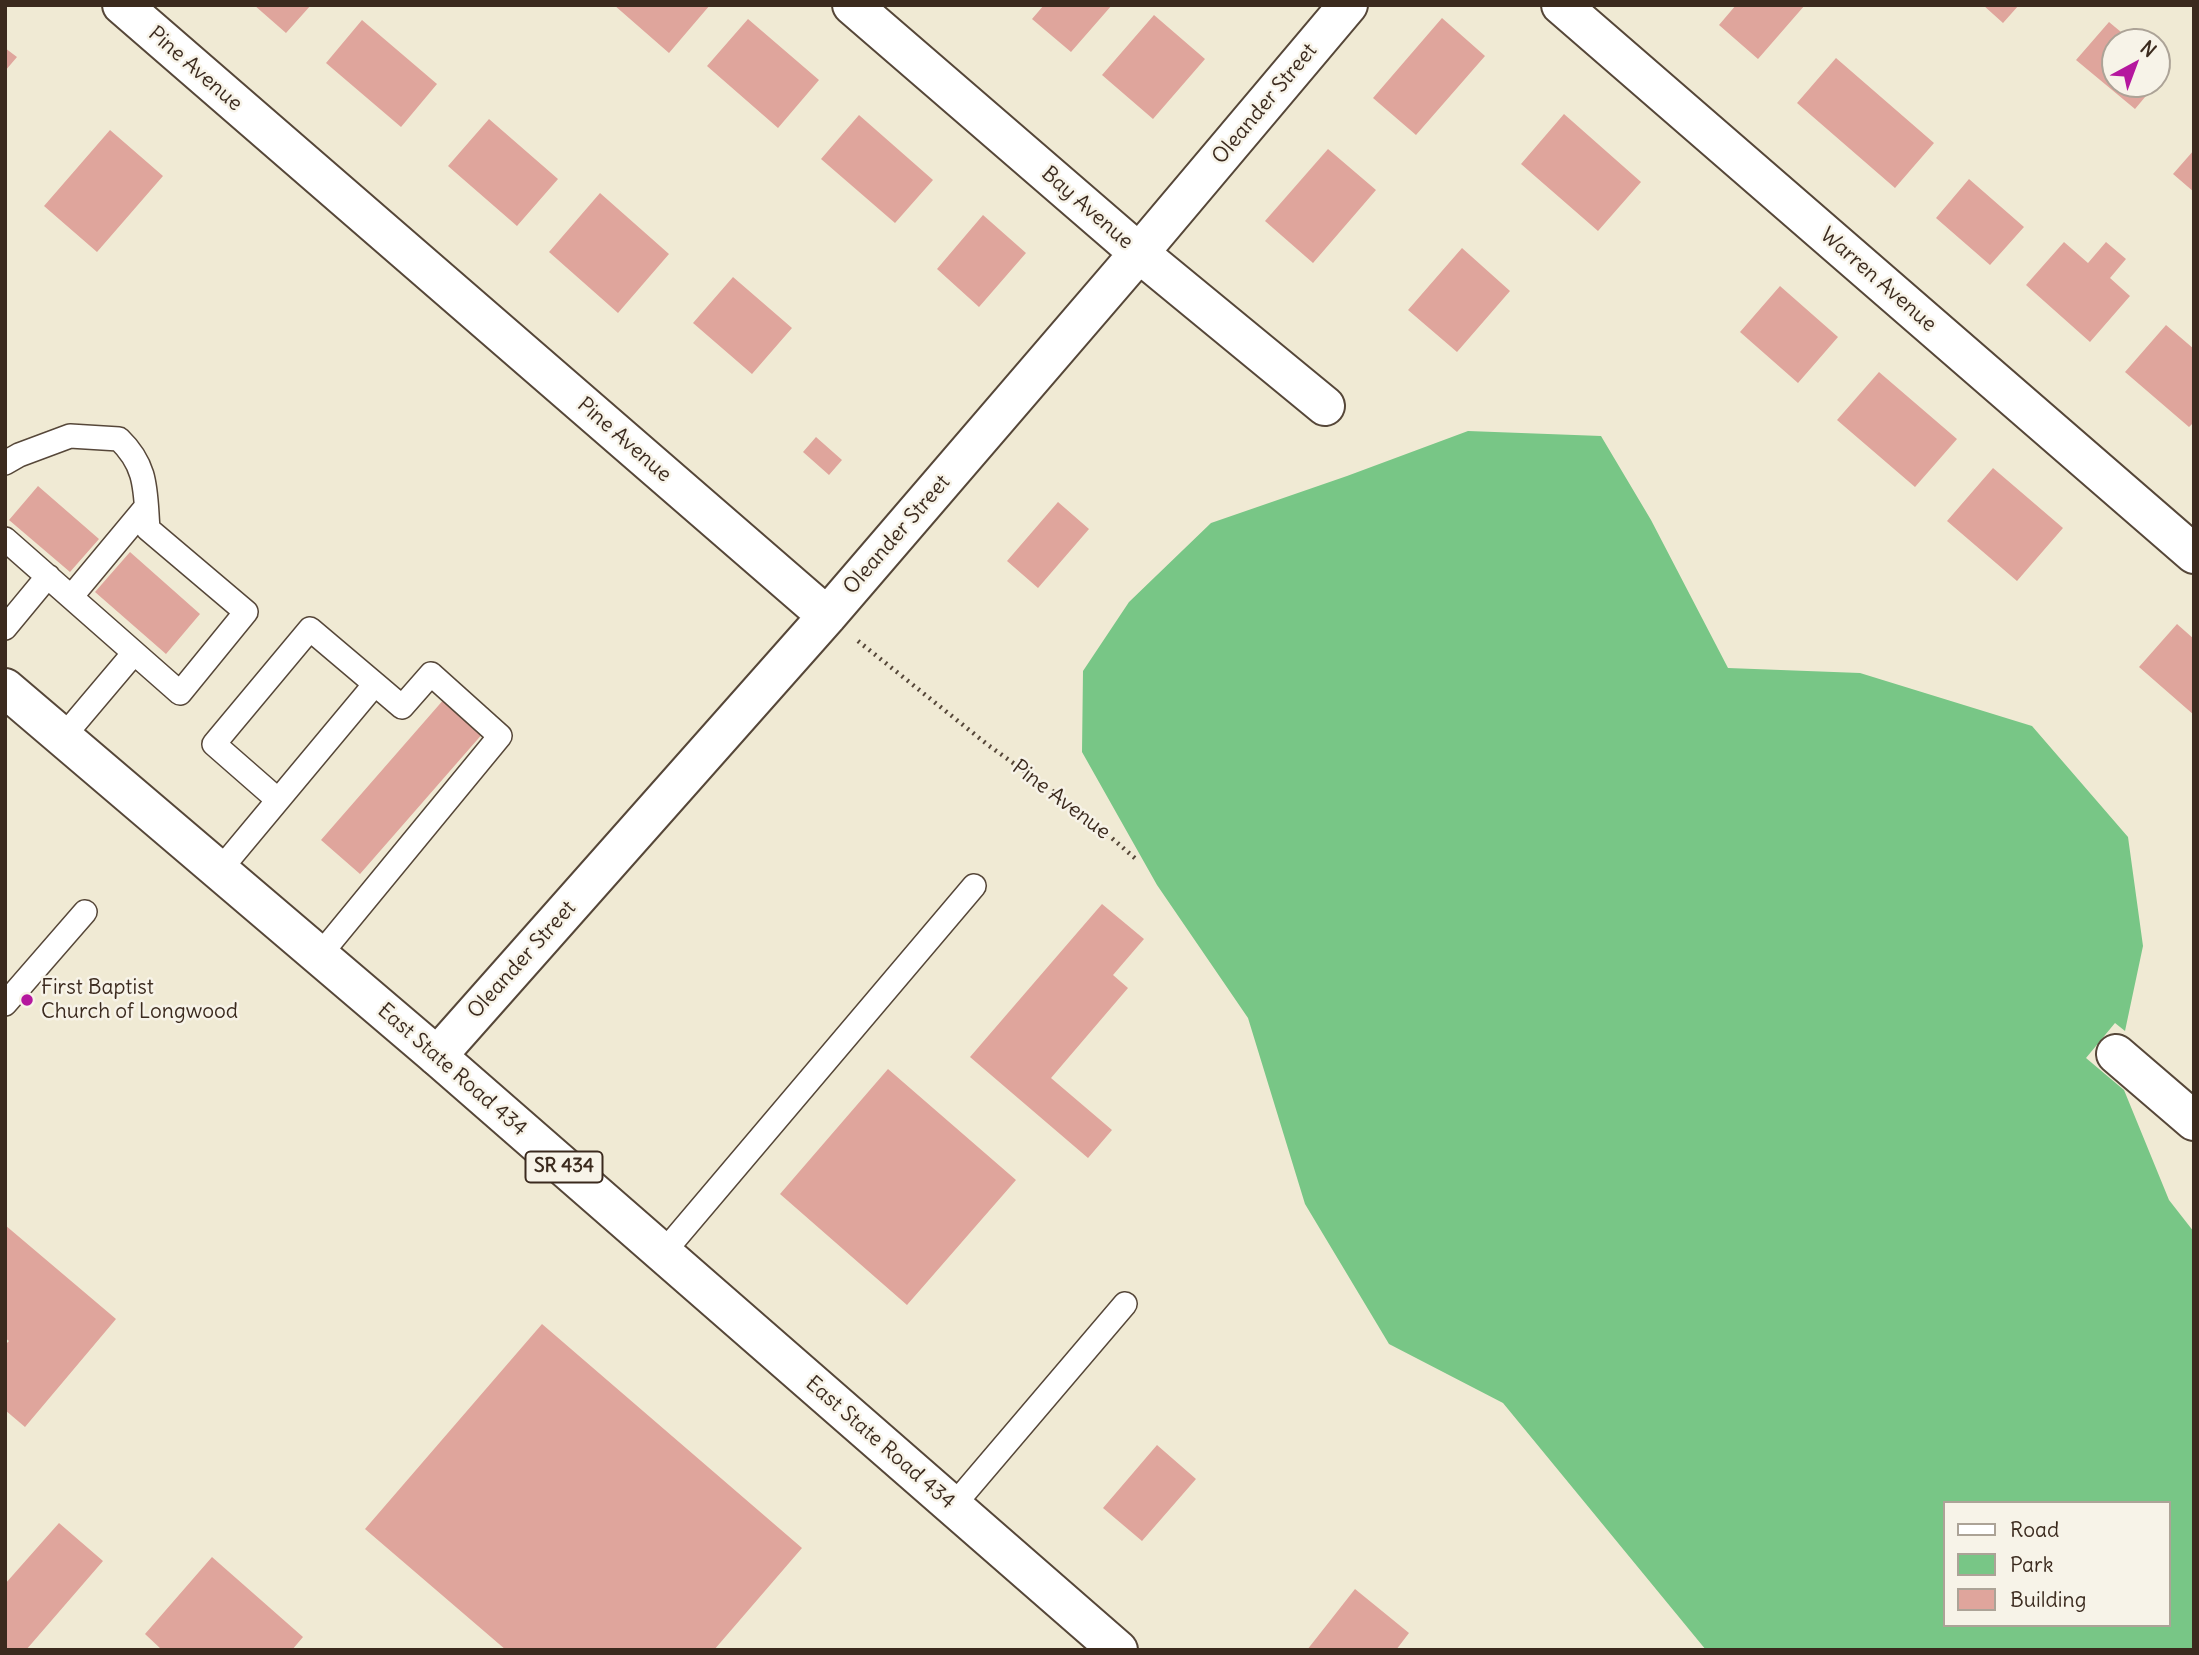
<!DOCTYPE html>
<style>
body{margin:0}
#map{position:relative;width:2199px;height:1655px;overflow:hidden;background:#f0ead4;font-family:Delius,sans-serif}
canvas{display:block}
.frame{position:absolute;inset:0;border:7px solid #3b2a1e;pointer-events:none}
.legend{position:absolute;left:1943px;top:1501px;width:228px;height:126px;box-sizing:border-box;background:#f7f3e8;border:2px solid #aca397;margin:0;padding:9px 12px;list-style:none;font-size:21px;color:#3b2a1e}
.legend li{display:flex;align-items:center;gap:14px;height:35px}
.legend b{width:35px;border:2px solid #aca397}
.north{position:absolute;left:2101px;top:28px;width:70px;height:70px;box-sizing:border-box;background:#f7f3e8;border:2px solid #aca397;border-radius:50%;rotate:41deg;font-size:19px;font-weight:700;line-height:28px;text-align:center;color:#3b2a1e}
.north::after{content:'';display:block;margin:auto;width:24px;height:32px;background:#b5179e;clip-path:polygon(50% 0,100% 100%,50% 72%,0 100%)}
</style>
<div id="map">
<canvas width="2199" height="1655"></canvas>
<div class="frame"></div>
<ul class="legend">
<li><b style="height:9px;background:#fff"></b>Road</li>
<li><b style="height:19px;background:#78c686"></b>Park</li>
<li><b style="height:19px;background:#dfa59c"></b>Building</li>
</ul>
<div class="north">N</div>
</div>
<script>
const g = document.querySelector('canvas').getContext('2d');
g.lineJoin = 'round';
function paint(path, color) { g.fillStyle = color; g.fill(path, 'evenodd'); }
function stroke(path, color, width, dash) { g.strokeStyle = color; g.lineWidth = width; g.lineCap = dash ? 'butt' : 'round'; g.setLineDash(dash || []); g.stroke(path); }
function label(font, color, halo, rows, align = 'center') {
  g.font = font + ' Delius,sans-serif'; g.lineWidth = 5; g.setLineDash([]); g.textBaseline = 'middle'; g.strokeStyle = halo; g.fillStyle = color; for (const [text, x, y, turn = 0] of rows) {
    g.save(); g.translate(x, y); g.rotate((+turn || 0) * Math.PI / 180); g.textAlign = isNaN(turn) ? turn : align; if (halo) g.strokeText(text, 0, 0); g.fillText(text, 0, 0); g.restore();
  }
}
paint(new Path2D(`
 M1468,431L1601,436L1651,520L1728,668L1860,673L2032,726L2128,837L2143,946L2125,1031L2115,1023L2086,1058L2124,1090L2169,1200L2194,1232V1650H1706L1503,1403L1389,1344L1305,1204L1248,1018L1157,885L1082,752L1083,671L1129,602L1211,523L1347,476ZM1945,1503H2169V1625H1945Z`), '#78c686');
paint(new Path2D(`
 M254,5H311L286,33Z
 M614,5H710L669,53Z
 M1044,5H1112L1071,52L1032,19Z
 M1736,5H1805L1758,59L1719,25Z
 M1983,5H2019L2003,23Z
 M1154,15L1205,59L1153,119L1102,75Z
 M1442,18L1485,56L1416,135L1373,98Z
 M748,19L819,80L778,128L707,66Z
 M362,20L437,84L401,127L326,63Z
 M2109,22L2133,42H2115V84H2156L2135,109L2076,60Z
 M5,48L17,57L5,71Z
 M1836,58L1934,143L1895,188L1797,103Z
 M2157,63L2167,71L2157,83Z
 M1564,114L1641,182L1598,231L1521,164Z
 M859,115L933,180L895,223L821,159Z
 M489,119L558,179L517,226L448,166Z
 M110,130L163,176L97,252L44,206Z
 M1328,149L1376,190L1313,263L1265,221Z
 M2194,150V192L2173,174Z
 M1969,179L2024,227L1990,265L1936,218Z
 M600,193L669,254L618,313L549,252Z
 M983,215L1026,253L979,307L937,269Z
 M2064,242L2088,263L2106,242L2126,259L2110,278L2130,296L2090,342L2026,285Z
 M1462,248L1510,291L1457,352L1408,310Z
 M733,277L792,328L752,374L693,323Z
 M1780,286L1838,337L1798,383L1740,332Z
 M2166,325L2194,349V422L2189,427L2125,372Z
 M1879,372L1957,439L1915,487L1837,420Z
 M816,437L842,460L829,475L803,452Z
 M1993,468L2063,528L2017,581L1947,521Z
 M38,486L99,539L70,572L9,520Z
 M1058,502L1089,529L1038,588L1007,561Z
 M130,552L200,614L166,654L95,592Z
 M2177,624L2194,639V715L2139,667Z
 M445,698L484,732L360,874L321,840Z
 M1102,904L1144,939L1113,975L1128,988L1051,1078L1112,1130L1088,1158L970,1057Z
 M888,1069L1016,1180L907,1305L780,1194Z
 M5,1225L116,1319L25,1427L5,1410V1345L9,1341L5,1338Z
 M542,1324L802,1548L714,1650H506L365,1529Z
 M1157,1445L1196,1479L1142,1541L1103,1508Z
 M59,1523L103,1561L26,1650H5V1584Z
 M212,1557L303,1637L292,1650H162L145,1634Z
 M1355,1589L1409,1633L1396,1650H1307Z`), '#dfa59c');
const service = new Path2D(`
 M5,463L19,455L70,436L119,439C148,467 145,491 148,529L246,612L180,693L5,539
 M71,597L146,507
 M5,628L48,576
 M63,737L134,653
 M278,800L214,744L310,629L375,684
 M219,871L375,684L402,707L431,674L500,736L319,956
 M5,1004L85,912
 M663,1253L974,886
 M953,1506L1125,1304`);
const minor = new Path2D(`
 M122,5L827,616
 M852,5L1139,253L1325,406
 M1561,5L2194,554
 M2116,1054L2194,1121
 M437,1056L827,616L1139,253L1348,5`);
const primary = new Path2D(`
 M5,688L437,1056L1118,1650`);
stroke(service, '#564739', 26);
stroke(minor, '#564739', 42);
stroke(primary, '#564739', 42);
stroke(new Path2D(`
 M858,641L988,745L1083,813L1137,860`), '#564739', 4.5, [2, 5]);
stroke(service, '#fff', 23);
stroke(minor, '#fff', 38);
stroke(primary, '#fff', 38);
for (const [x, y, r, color] of [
 [27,1000,7,"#b5179e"]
]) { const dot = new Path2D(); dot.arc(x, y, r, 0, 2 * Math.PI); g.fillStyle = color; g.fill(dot); stroke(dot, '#f7f3e8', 2.5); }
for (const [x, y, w] of [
 [564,1167,77]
]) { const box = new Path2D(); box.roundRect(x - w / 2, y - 15.5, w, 31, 5); g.fillStyle = '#f7f3e8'; g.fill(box); stroke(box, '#3b2a1e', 2); }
label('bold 19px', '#3b2a1e', null, [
 ["SR 434",564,1167]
]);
label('21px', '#3b2a1e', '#f7f3e8', [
 ["Pine Avenue",195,69,41],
 ["Oleander Street",1265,104,-50],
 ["Bay Avenue",1087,208,41],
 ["Warren Avenue",1878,280,41],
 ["Pine Avenue",624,440,41],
 ["Oleander Street",897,535,-49],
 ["Pine Avenue",1061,800,37],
 ["Oleander Street",522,960,-48],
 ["East State Road 434",452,1070,41],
 ["East State Road 434",880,1443,41]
]);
label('21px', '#3b2a1e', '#f7f3e8', [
 ["First Baptist",41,988],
 ["Church of Longwood",41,1012]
], 'left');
</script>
